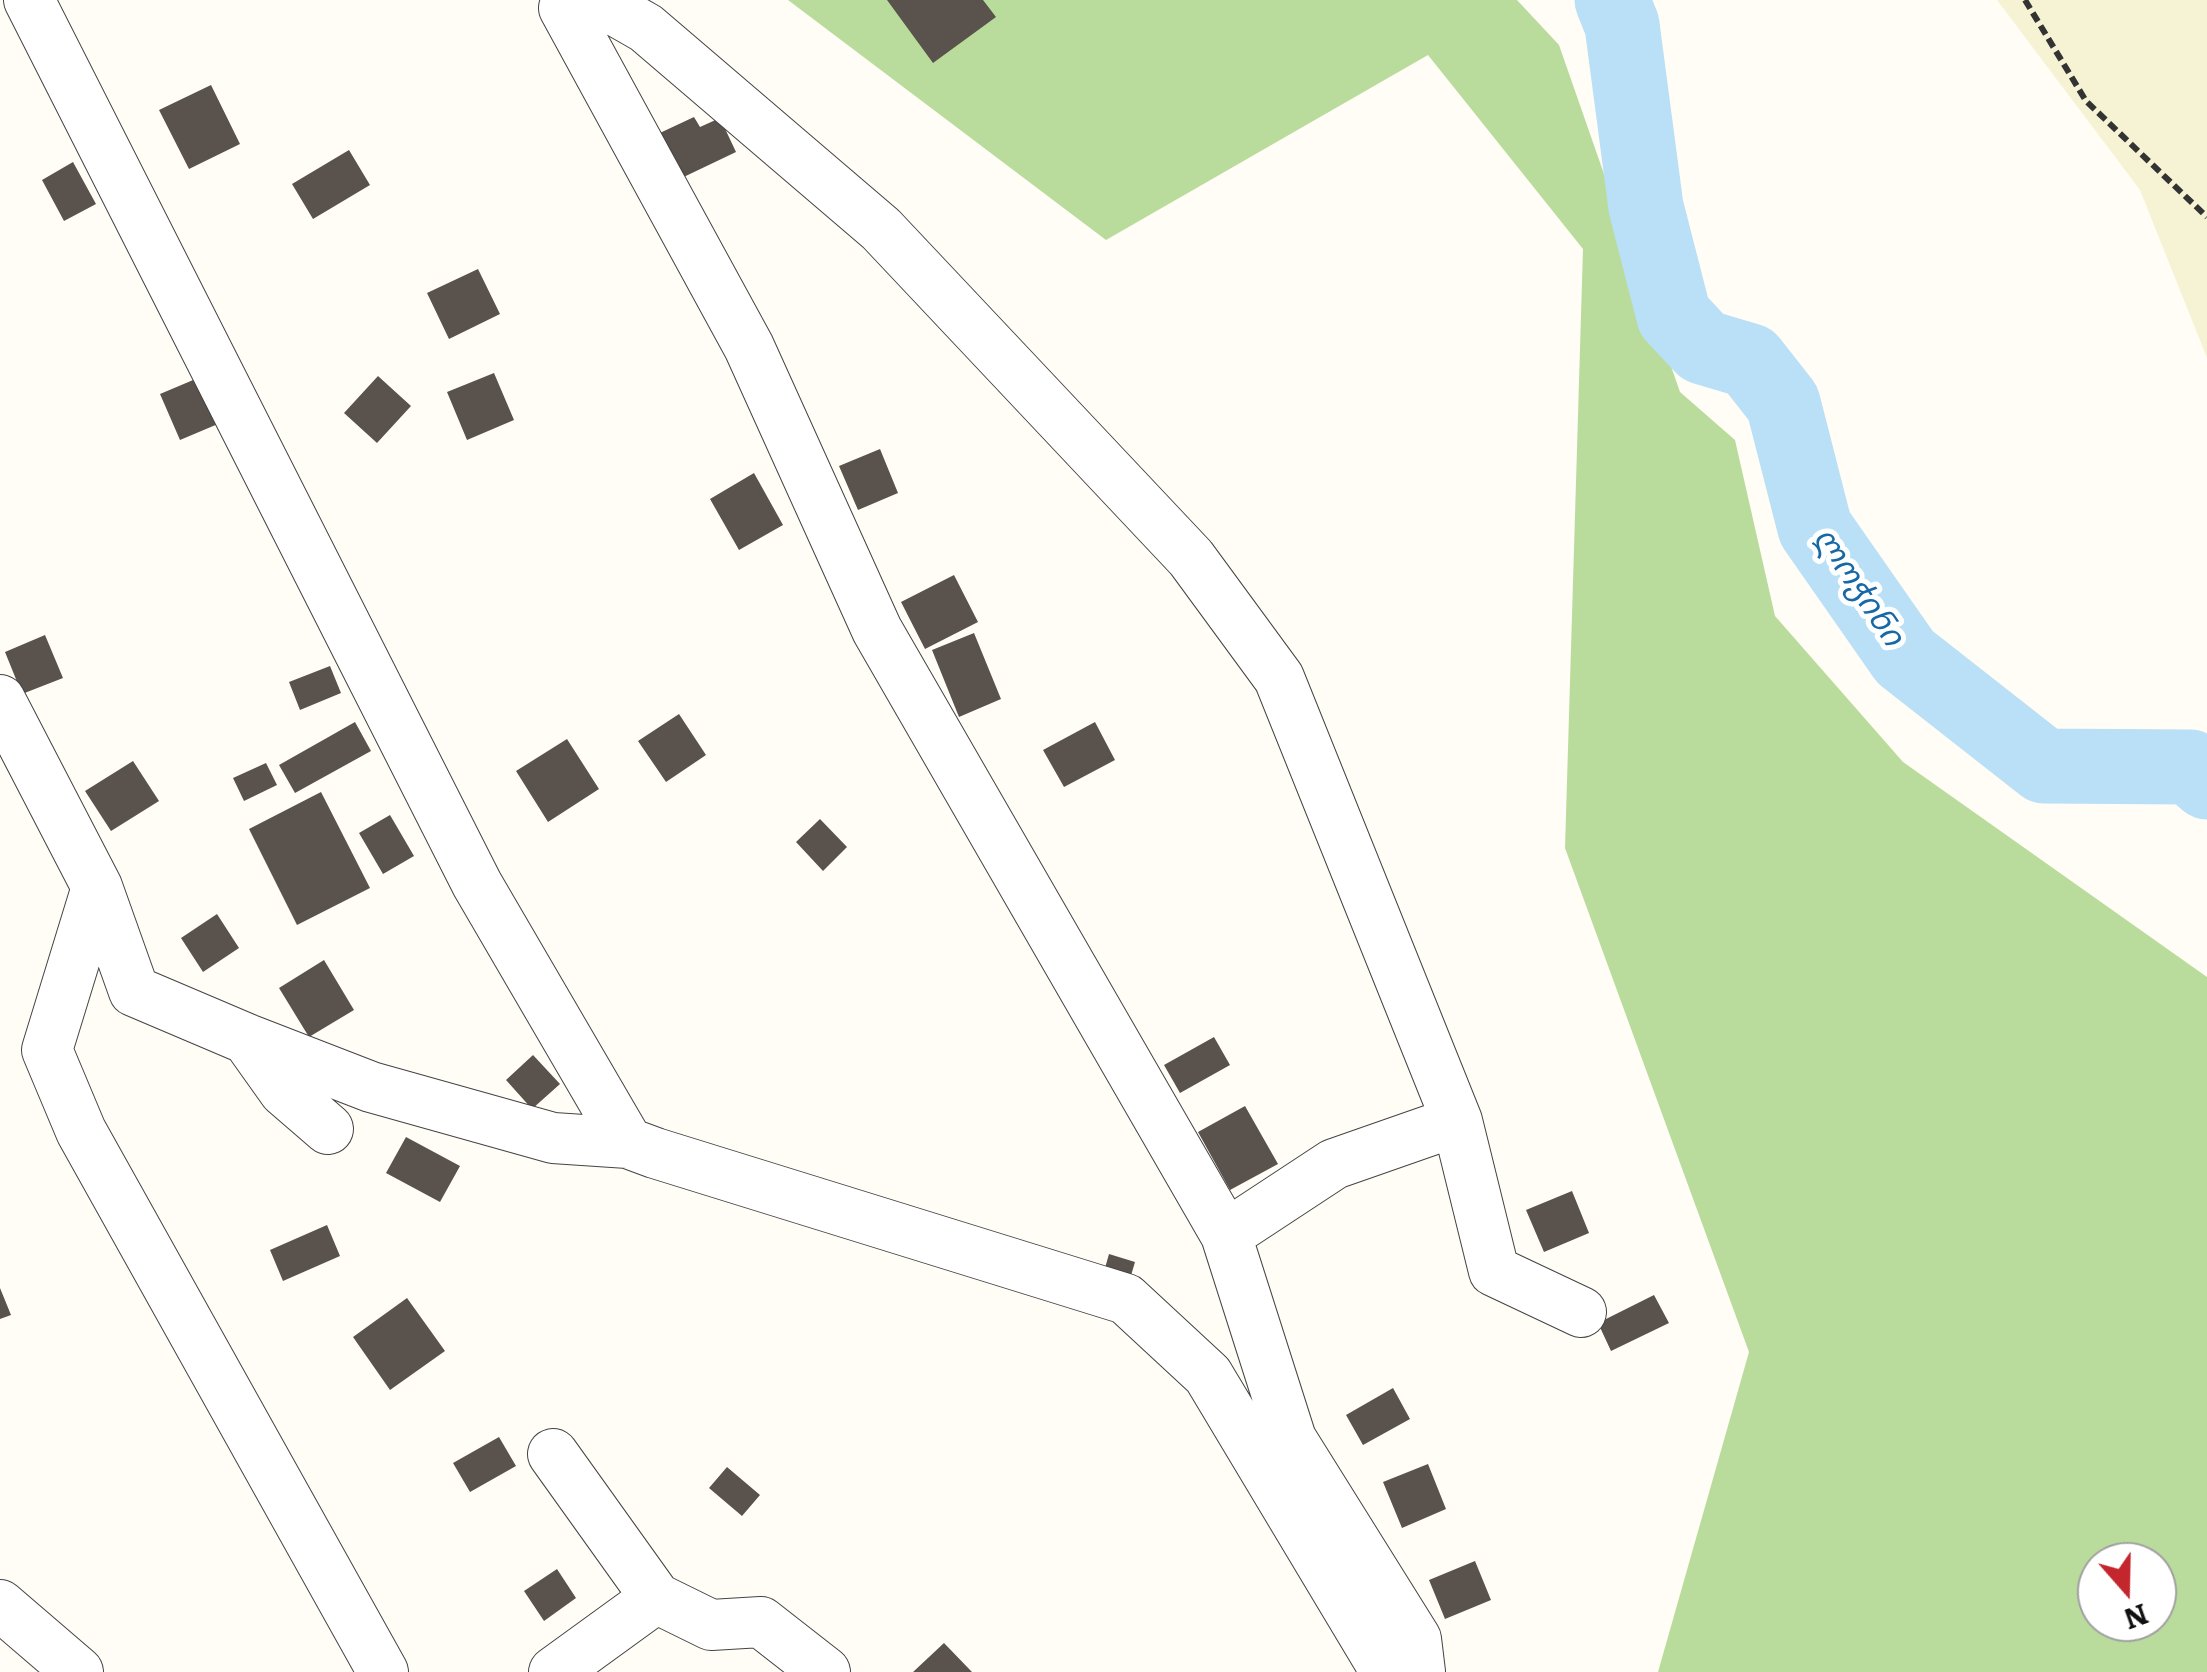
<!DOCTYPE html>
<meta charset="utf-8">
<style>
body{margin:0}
#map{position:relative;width:2207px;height:1672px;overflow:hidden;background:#fffdf5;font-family:Literata,serif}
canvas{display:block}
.north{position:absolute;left:2077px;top:1542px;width:100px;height:100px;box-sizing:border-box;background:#fff;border:2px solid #a0a0a0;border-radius:50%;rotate:160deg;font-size:28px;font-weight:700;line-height:40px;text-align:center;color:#111}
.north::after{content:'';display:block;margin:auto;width:35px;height:45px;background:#c4262e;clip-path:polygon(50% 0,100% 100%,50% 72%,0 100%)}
</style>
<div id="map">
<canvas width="2207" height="1672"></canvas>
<div class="north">N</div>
</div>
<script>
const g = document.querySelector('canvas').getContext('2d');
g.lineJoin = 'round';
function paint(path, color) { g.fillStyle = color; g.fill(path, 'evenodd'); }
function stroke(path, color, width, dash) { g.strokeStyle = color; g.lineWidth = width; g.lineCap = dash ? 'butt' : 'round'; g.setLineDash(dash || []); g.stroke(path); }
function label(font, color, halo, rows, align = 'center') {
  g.font = font + ' Literata,"Noto Sans Georgian",serif'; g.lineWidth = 10; g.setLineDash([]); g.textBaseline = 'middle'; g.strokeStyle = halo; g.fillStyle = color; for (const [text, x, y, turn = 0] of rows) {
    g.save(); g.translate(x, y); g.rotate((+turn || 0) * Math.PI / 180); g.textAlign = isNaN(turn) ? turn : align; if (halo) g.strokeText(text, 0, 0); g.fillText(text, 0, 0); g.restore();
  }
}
paint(new Path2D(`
 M1997,0H2207V358L2140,190Z`), '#f6f3d4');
paint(new Path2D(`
 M788,0H1517L1559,45L1680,392L1735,440L1775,616L1903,762L2207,977V1672H1658L1749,1352L1565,848L1583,249L1428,55L1106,240ZM2097,1562H2157V1622H2097Z`), '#b9dc9c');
stroke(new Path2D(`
 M1612,0L1622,25L1646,207L1674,316L1703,347L1750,361L1783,403L1815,528L1905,657L2044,766L2190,767L2207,782`), '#b9e0f7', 75);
paint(new Path2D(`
 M887,0H983L996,17L933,63Z
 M211,85L240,144L189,169L159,110Z
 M694,117L700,127L720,118L736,152L669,184L647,139Z
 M349,150L370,185L313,219L292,184Z
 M73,162L96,204L64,221L42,180Z
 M478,269L500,314L449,339L427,293Z
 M494,373L514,420L467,440L447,392Z
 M205,375L225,421L180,440L160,394Z
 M378,376L411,406L377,443L344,413Z
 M880,449L898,493L858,510L839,466Z
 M754,473L783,525L739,550L710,499Z
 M954,575L978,622L925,649L901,602Z
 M974,633L1001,699L959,717L932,650Z
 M45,635L63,678L22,694L5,652Z
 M330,666L341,693L300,710L289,682Z
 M679,714L706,755L666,782L638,741Z
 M355,722L371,751L295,793L279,765Z
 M1095,722L1115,760L1064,787L1043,750Z
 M567,739L599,789L548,822L516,771Z
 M133,761L159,801L111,831L85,791Z
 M266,763L277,785L244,801L233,778Z
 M321,792L370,888L297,925L249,829Z
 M390,815L414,856L383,874L359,833Z
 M820,819L847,847L823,871L796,842Z
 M217,914L239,948L203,972L181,938Z
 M324,960L354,1010L309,1037L279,988Z
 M1214,1037L1230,1065L1180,1093L1164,1065Z
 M533,1055L560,1084L532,1109L506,1080Z
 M1245,1106L1278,1164L1230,1190L1198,1132Z
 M406,1137L460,1166L440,1202L386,1173Z
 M1572,1191L1589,1233L1544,1252L1526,1210Z
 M327,1225L340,1256L283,1281L270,1250Z
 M1109,1254L1135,1262L1127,1289L1101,1282Z
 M0,1288L11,1315L0,1319Z
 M1654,1295L1669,1323L1611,1351L1598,1323Z
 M407,1298L445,1351L390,1390L353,1337Z
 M1393,1388L1410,1419L1363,1445L1346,1415Z
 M499,1437L516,1466L470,1492L453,1463Z
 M1428,1464L1446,1509L1402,1528L1383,1482Z
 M727,1467L760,1495L742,1516L709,1488Z
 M1475,1561L1491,1600L1445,1619L1429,1580Z
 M557,1569L576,1598L544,1621L524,1591Z
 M944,1643L972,1672H913Z`), '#5a524d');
const minor = new Path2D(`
 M29,0L477,884L628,1143L655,1153L1126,1299L1208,1375L1386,1672
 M597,0L564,8L749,347L877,630L1226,1235L1291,1439L1416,1639L1420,1672
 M597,0L646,28L881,229L1191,558L1279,678L1457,1121L1494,1271L1581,1312
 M0,700L97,887L134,991L247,1039L371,1087L553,1138L628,1143
 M97,887L47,1050L81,1131L383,1672
 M247,1039L284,1091L328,1129
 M1226,1235L1334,1164L1457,1121
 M553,1454L656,1598L711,1625L761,1622L825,1672
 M0,1605L78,1672
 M554,1672L656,1598`);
stroke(minor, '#444', 52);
stroke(new Path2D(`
 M2025,0L2086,101L2207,217`), '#333', 6, [10, 5]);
stroke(minor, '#fff', 50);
label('italic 32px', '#1768a6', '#fff', [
 ["ლოჭინი",1858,587,56]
]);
</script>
